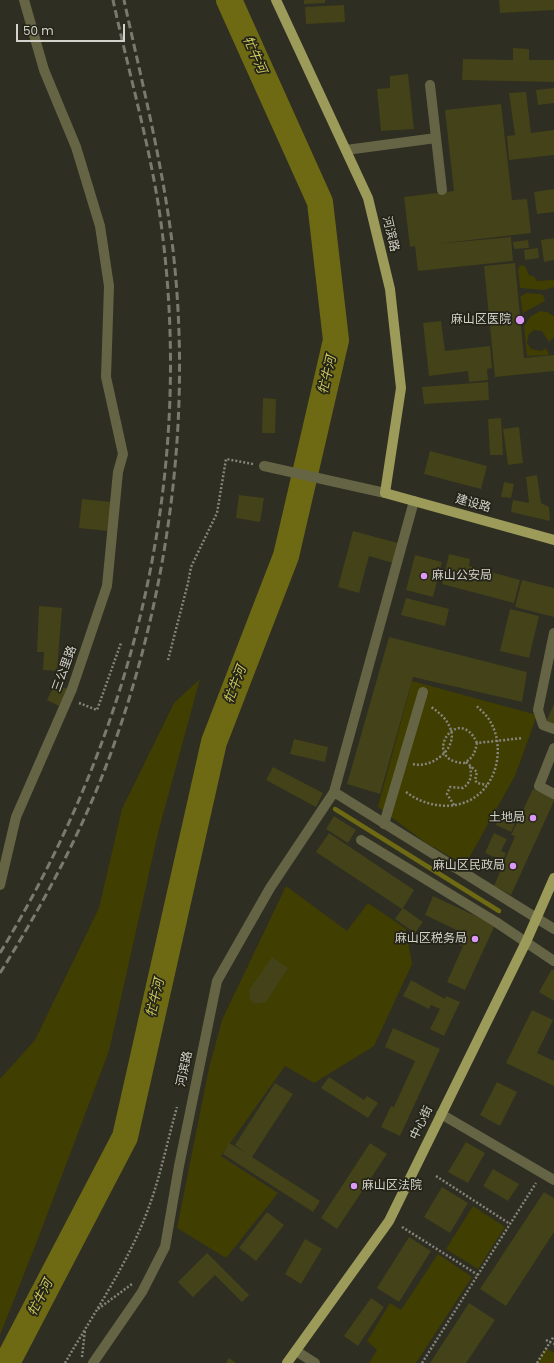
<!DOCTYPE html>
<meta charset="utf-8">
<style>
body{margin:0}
#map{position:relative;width:554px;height:1363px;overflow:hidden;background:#2e2e22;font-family:Poppins,sans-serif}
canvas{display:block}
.scale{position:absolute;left:16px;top:24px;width:109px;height:18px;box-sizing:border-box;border:2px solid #d3d3cb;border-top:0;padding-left:5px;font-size:12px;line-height:14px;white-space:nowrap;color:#d3d3cb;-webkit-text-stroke:3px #242419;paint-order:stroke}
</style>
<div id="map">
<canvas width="554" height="1363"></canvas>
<div class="scale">50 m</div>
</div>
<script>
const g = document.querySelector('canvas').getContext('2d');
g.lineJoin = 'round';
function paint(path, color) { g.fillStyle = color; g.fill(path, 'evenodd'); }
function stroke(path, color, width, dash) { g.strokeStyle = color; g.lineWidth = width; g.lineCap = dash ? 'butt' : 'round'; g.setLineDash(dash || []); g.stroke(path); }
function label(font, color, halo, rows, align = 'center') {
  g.font = font + ' Poppins,"Noto Sans SC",sans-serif'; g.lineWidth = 3.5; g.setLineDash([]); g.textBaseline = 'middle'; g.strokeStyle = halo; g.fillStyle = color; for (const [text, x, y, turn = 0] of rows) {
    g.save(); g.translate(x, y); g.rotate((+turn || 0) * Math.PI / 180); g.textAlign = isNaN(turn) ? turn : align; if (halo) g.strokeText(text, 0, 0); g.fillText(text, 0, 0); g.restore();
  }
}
paint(new Path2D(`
 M520,265L525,266L529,275L535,277L536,281L554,280V287L544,290L520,288L518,270Z
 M526,293L539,294L543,295L545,301L523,313L520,297Z
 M540,311L547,312L554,316V337L549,342L542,331L534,330L529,334L527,343L531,349L541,351L546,348L549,355L527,356L524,326L531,316Z
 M200,679L159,829L109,1051L39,1236L0,1335V1079L35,1040L99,908L122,809L174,703Z
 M412,681L537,715L515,776L465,865L426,843L378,807Z
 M286,886L347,931L368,903L406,929L412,964L374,1046L314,1083L285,1066L221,1156L278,1193L226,1258L177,1228L209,1068L222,1020Z
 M473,1206L505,1227L478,1269L446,1249Z
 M438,1254L472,1277L416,1363H369L377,1350L367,1341L390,1303L401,1310Z
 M546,1348L554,1353V1363H537Z`), '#403e00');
stroke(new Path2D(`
 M335,809L499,911`), '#6e6a14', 4.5);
stroke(new Path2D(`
 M7,1363L125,1137L214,742L286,556L336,340L320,202L229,0`), '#6e6a14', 26);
paint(new Path2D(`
 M304,0H325V3L304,4Z
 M499,0H554V10L500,13Z
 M344,5L345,22L306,24L305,7Z
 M513,48L529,49V60H554V82L462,80L463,59L513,60Z
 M408,74L414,129L381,131L377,89L390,88V76Z
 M554,88V103L538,105L536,90Z
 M526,92L531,133L554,130V155L509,160L507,136L515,135L509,93Z
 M501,104L512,200L527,199L531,233L436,244L511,237L513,261L418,271L415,246L410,247L404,197L454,191L445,110Z
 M554,189V212L537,214L534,192Z
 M554,238V260L544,262L541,240Z
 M528,240L529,248L514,249L513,242Z
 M538,248L539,258L525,260L524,250Z
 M515,263L524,358L554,355V371L495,377L484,266Z
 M441,321L445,351L490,346L492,368L487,369L488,380L469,382L468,371L429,376L423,323Z
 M488,382L489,400L424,404L422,387Z
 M263,398L276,399L275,433H262Z
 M501,418L503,455H490L488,419Z
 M519,427L523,463L508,465L503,429Z
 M430,451L487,466L481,489L424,474Z
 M537,475L541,503L549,507L550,521L511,512L513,500L529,503L526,477Z
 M504,482L514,484L511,498L501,497Z
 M239,495L264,498L260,522L236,518Z
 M82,499L111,502L108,531L79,528Z
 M353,531L398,543L393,563L369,556L359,593L338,587Z
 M449,554L470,559L469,566L520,580L514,603L442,584Z
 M415,555L442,562L433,597L406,590Z
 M522,580L554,588V617L515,607Z
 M406,598L449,609L445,626L401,615Z
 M39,606L62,608L57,671L43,670L44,652H37Z
 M510,609L539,616L529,658L500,651Z
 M389,637L527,672L522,702L413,677L380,794L347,784Z
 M55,683L67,689L59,706L47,700Z
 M554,704V726L546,722Z
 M294,739L328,747L325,762L290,754Z
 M273,767L323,793L316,807L266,780Z
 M533,789L554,799V801L511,895L494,886L515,836L511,835Z
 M503,809L519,816L511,832L496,825Z
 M334,816L356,830L348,843L326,829Z
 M329,833L414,890L403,908L423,922L415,933L395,919L402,909L316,852Z
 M494,833L507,839L501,851L506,853L503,861L485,853Z
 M433,896L495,925L465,990L447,982L463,946L460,945L465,934L425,915Z
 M272,957L288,968L266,1002L255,1004L250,1000L249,990Z
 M552,969L554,971V1001L539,992Z
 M411,980L445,999L446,996L460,1002L444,1036L430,1029L440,1009L431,1005L429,1009L403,996Z
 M532,1010L553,1020L537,1053L554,1061V1086L506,1063Z
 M393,1028L440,1049L400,1136L381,1127L391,1106L394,1107L415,1061L385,1047Z
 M329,1077L364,1100L367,1096L378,1103L368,1118L321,1088Z
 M497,1082L517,1092L500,1126L480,1115Z
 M275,1083L293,1094L252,1157L320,1201L313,1212L223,1154L229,1143L245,1152L235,1145Z
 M466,1142L485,1153L468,1183L448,1172Z
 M370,1143L387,1154L337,1229L321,1218Z
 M493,1169L519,1184L508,1201L483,1186Z
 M442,1187L468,1203L450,1233L424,1217Z
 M544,1192L554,1198V1232L506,1306L480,1289Z
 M267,1212L284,1225L256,1261L239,1248Z
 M409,1237L431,1251L399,1302L377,1288Z
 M305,1239L322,1249L301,1284L285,1274Z
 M207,1253L249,1295L242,1302L215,1275L193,1297L178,1282Z
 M371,1298L384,1307L358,1346L344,1336Z
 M469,1303L495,1320L466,1363H430Z
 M229,1358L236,1363H226Z`), '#434218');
stroke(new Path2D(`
 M168,660L188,583L191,567L217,513L226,459L253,464
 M79,703L97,710L121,643
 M477,743C458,701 419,761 464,763C473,758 475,753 477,743L523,738
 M466,762L477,772L475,780L477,783L487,785
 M413,764C430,769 457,750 451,730C447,719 440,713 431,707
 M406,792C424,806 452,811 472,799C498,784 505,746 490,721C487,715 480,710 476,705
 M454,805L447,794L450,787L463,788C471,782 472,776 470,766
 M436,1176L510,1224
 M402,1227L478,1275
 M98,1309L132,1284
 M546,1340L554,1344
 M82,1357L85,1330
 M65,1363C95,1311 130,1261 150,1204C161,1173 168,1139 177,1107
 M422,1363L536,1183
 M537,1363L554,1336`), '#85857c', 2.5, [2, 2]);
stroke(new Path2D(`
 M430,85L442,190
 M346,150L436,138
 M264,466L385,493
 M414,501L334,792L554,929
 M554,633L538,710L543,725L554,729
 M554,748L539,786L554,794
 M384,824L423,692
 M361,840L496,922L554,961
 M0,885L16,817L72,689L107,586L118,472L123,454L106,377L109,286L100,226L76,147L44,70L24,0
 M441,1114L554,1180
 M296,1351L315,1363
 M93,1363L142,1292L165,1247L179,1166L217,981L270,888L334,792`), '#656546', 10);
stroke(new Path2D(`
 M276,0L368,198L390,289L401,388L385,493L554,540
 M287,1363L389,1221L526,942L554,878`), '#9d9b5a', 10);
stroke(new Path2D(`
 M0,953C136,729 198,470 159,209C148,139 128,69 113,0
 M0,973C44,903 84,828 112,750C169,592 192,417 173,250C163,165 142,83 124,0`), '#7a7a70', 3, [8, 4]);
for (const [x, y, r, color] of [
 [520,320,5,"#dc99f4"],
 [424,576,4,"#dc99f4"],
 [533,818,4,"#dc99f4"],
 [513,866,4,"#dc99f4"],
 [475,939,4,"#dc99f4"],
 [354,1186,4,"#dc99f4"]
]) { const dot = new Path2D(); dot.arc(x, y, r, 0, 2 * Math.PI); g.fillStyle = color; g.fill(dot); stroke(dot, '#242419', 1.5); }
label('12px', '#d3d3cb', '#242419', [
 ["河滨路",390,234,77],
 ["建设路",473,504,16],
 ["三公里路",65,669,-70],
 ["河滨路",185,1069,-78],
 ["中心街",422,1123,-64]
]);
label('12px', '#d3d3cb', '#242419', [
 ["麻山区医院",511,320],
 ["麻山公安局",432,576,"left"],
 ["土地局",525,818],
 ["麻山区民政局",505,866],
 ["麻山区税务局",467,939],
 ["麻山区法院",362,1186,"left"]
], 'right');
label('italic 13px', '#ccc75a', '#242419', [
 ["牤牛河",254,55,66],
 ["牤牛河",328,375,-77],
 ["牤牛河",236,685,-69],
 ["牤牛河",156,998,-77],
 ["牤牛河",41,1298,-63]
]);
</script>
